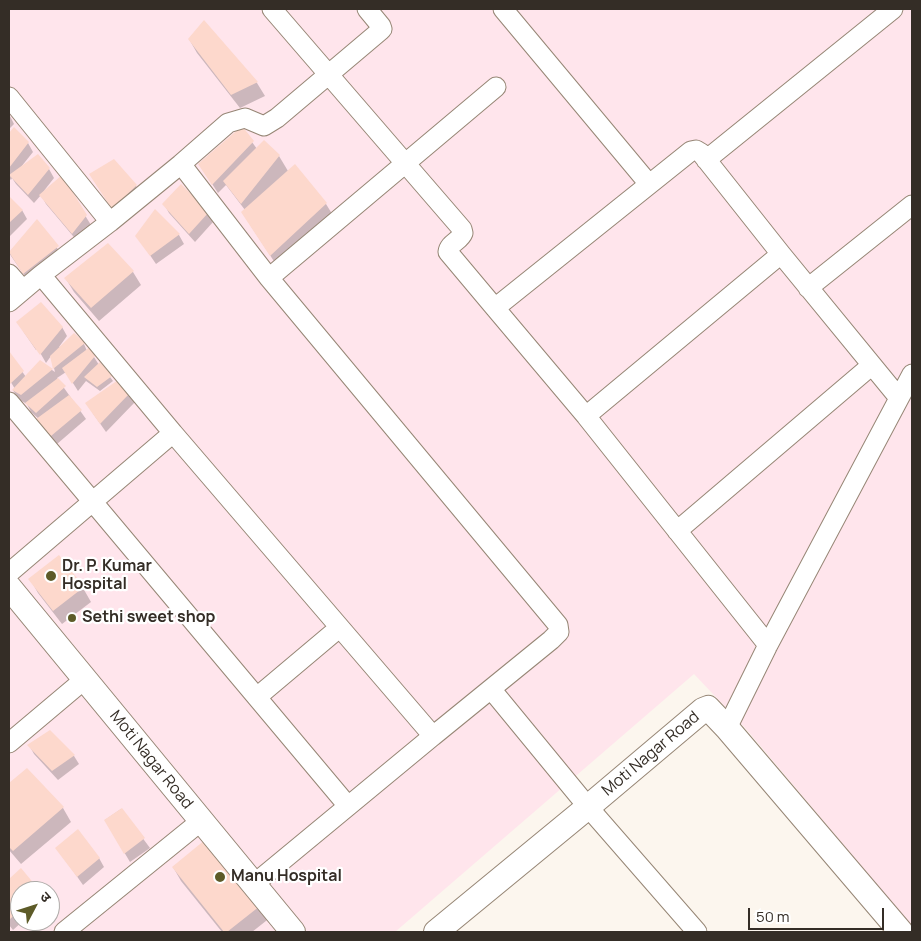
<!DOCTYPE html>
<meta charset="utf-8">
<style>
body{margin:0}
#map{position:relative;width:921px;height:941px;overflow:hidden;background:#fcf6ee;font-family:Manrope,"Noto Sans Devanagari",sans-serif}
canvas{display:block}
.frame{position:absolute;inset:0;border:10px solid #342d26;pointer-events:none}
.north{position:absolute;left:10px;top:881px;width:50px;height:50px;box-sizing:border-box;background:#fff;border:1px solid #aeaba8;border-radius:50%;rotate:50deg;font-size:14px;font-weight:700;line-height:20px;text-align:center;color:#342d26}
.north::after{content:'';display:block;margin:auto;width:18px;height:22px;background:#5d5b28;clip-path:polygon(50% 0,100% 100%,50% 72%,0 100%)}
.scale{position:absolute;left:748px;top:908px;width:136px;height:22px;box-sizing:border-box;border:2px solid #342d26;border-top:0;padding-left:6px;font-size:15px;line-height:18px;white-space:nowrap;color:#342d26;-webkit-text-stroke:4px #fff;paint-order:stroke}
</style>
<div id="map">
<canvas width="921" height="941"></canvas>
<div class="frame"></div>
<div class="north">उ</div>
<div class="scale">50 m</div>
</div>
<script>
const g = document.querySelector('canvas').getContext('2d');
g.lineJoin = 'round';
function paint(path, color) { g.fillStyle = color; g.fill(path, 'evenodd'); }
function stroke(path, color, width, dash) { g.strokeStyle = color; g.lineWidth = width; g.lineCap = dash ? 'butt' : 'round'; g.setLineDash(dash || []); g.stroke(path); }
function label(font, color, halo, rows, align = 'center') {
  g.font = font + ' Manrope,sans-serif'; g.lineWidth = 4.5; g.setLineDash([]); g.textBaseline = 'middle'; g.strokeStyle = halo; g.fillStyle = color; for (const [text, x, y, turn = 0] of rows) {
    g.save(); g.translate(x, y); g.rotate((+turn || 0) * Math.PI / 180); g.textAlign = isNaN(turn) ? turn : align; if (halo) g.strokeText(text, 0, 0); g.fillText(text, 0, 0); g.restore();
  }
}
paint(new Path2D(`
 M9,9H912V926L746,729L694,674L395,932H9ZM20,891H50V921H20Z`), '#ffe5ec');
paint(new Path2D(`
 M204,22L257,83L265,96L240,108L197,53L189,39Z
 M9,114L14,124L9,129Z
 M242,128L257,149L264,142L279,156L288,171L326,204L334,217L279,269L251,226L245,210L226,185L218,193L205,173Z
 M14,129L28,143L33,152L21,167L49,169L54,178L43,192L61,177L91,225L78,242L46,204L41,195L34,203L16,184L12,178L11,180L9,178V135Z
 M114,161L136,186L141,195L118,217Z
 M9,198L22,210L27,219L9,237Z
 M164,204L208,213L213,222L195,242L169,213Z
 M155,211L179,235L184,244L156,264L137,236Z
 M37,221L63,256L29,282L9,253Z
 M108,245L133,272L141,285L99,321L74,292L66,279Z
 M62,327L67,336L59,347L84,344L87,351L89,349L99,365L100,363L113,381L100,391L86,381L78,391L66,372L57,378L86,419L57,444L39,431V419L31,412L27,404L18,399L13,390L15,389L9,379V353L26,377L40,362L55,372L51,356L46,363L38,349L36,350L23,331Z
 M121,379L135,402L106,432L92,412Z
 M59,557L83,588L91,602L62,624L38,593L30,579Z
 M29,745L74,756L79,764L58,780L34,754Z
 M26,770L63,808L71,822L21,864L9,850V785Z
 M121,809L150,848L130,862L105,820Z
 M211,837L271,917L252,932H222L181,881L173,867Z
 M57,848L99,858L104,867L83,885Z
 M21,870L39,891H20V921H23L13,930L9,925V881Z`), '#0003');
paint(new Path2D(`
 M204,20L258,82L231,95L188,39Z
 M242,126L254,141L212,185L198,164Z
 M14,127L29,142L9,168V133Z
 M264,140L280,155L241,204L223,181Z
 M38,154L50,168L28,195L9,175Z
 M114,159L137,185L112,209L89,174Z
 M295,164L327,203L270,256L241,212Z
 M62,175L87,215L72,234L39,195Z
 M181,184L209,212L189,234L162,204Z
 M9,196L23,210L9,223Z
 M155,209L180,234L150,256L135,236Z
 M37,219L59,246L23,274L9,252Z
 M108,243L134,271L91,308L64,278Z
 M41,302L63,327L40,355L16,322Z
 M74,333L85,343L53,369L50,356Z
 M90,347L95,356L72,384L62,368Z
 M9,351L24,371L10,384L9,382Z
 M40,360L53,369L21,395L12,390Z
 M100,362L112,376L97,387L84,377Z
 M58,378L66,386L36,413L25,403Z
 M121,378L131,392L100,424L85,403Z
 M69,395L82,410L51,436L32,422Z
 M59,555L84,587L53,611L28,579Z
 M50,730L75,755L52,771L27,745Z
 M27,768L64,807L13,851L9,847V783Z
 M122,808L145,838L124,854L104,820Z
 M78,829L100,858L77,877L55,848Z
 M211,835L265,902L227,932H224L172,867Z
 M21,868L40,891H20V910L9,920V879Z`), '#fdd8cc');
const minor = new Path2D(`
 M272,9L462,229L463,233C460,241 449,243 448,252L495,308L691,151L696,150L701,153L781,254L899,398
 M503,9L649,184
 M9,97L110,222
 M706,160L893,9
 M181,164L228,123L245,118L264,126L277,118L380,31L382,29L381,26L367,9
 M9,274L23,290
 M41,275L110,222L181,164L269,278L558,625L559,632L551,640L433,736
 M269,278L496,87
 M808,288L912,205
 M9,302L41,275L173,433
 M495,308L586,416L768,645
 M9,402L348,806
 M586,416L781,254
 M677,531L872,365
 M9,573L173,433L433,736L254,884
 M491,689L588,807L697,932
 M257,697L339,628
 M727,728L768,645L912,374
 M9,743L85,679
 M64,932L201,821`);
const tertiary = new Path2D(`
 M9,587L293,932
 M436,932L588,807L703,710L708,708L727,728L901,932`);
stroke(minor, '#968675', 21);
stroke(tertiary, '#968675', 26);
stroke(minor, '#fff', 19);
stroke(tertiary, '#fff', 24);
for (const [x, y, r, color] of [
 [51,576,6,"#5d5b28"],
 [72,618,5,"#5d5b28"],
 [220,877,6,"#5d5b28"]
]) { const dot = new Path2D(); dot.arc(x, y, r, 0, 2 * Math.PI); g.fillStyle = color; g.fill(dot); stroke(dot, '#fff', 2); }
label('bold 16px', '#342d26', '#fff', [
 ["Dr. P. Kumar",62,567],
 ["Hospital",62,585],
 ["Sethi sweet shop",82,618],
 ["Manu Hospital",231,877]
], 'left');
label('16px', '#342d26', '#fff', [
 ["Moti Nagar Road",651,754,-40],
 ["Moti Nagar Road",151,760,51]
]);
</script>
